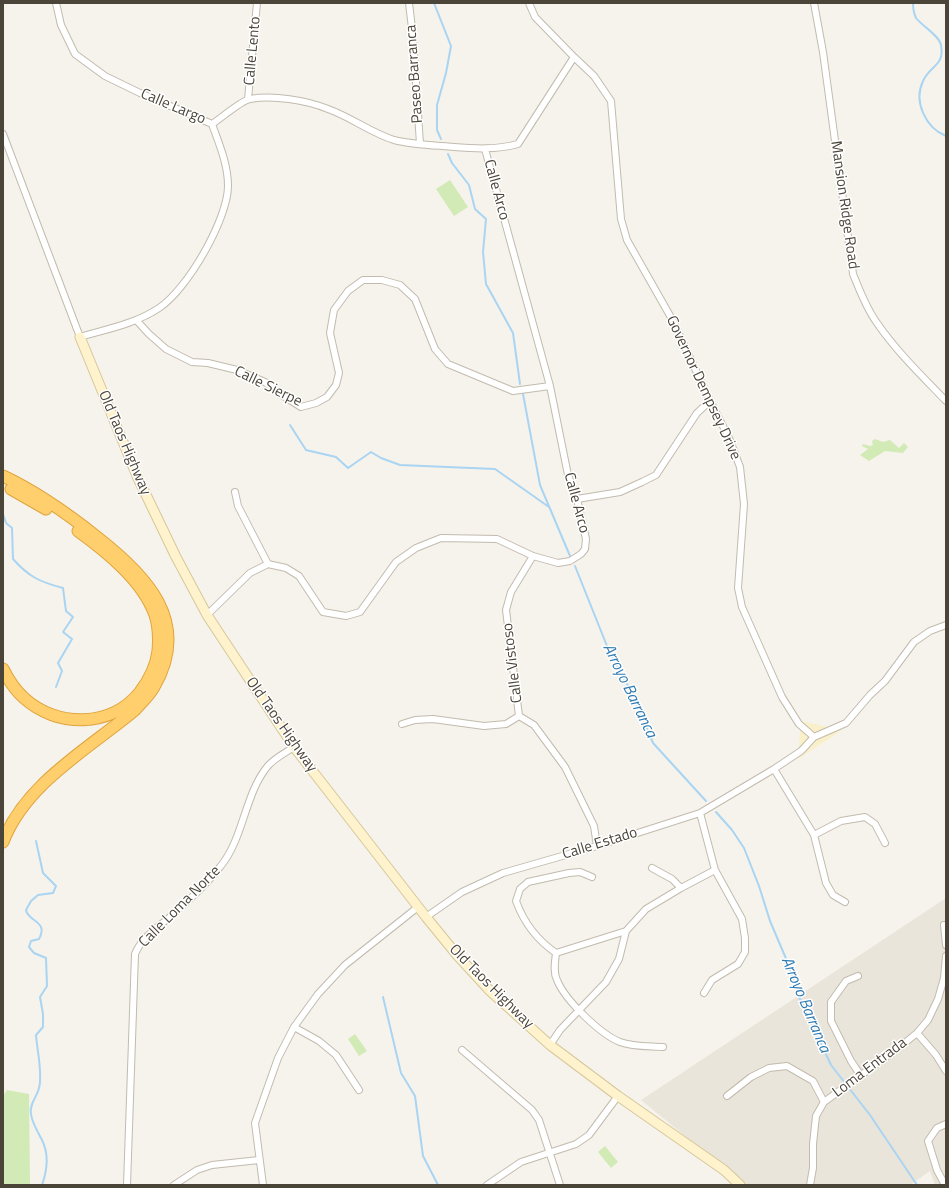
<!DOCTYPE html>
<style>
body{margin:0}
#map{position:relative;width:949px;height:1188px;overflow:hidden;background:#f6f3ec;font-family:"Titillium Web",sans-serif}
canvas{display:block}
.frame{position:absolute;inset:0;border:4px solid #4b4439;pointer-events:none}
</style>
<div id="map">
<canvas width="949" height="1188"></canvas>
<div class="frame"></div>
</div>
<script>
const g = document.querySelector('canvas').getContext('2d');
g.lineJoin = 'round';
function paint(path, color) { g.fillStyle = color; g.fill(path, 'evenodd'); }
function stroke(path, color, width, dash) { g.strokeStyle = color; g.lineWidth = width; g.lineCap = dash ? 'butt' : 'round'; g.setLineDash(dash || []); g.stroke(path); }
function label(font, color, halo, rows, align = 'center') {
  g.font = font + ' "Titillium Web",sans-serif'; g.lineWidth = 3; g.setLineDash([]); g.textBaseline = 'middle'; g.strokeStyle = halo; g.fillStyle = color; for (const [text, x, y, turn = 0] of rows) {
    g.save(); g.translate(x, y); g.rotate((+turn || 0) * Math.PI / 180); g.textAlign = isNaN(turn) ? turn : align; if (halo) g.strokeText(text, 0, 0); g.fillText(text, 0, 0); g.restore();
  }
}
paint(new Path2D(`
 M946,898V1185H935L930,1171L910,1185H745L641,1100Z`), '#eae5da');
paint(new Path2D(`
 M450,180L468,207L454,216L436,189Z
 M875,439L883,442L890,440L899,448L904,443L908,447L903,453L885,451L869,461L860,455L868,449L862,446L863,444L870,446L873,445L872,441Z
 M355,1034L367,1051L359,1056L348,1039Z
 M7,1090L29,1094L30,1185H3V1096Z
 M605,1146L618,1162L611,1168L598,1152Z`), '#d2eab5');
paint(new Path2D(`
 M801,721L842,730L798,759Z`), '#f9efc9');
stroke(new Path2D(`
 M434,3L451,46L446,73L437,105V130L441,139
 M913,3C913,7 914,14 916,18C922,26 939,35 941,45C945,66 930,65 923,81C913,102 926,128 946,136
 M448,154L452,163L469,185L475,209L486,219L483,252L486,284L513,333L520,384
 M523,394L540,485L570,556
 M290,425L306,450L336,457L348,468L371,452L381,458L400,465L495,469L549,507
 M3,514L6,523L12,528L13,559C29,577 40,582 63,588L66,611L73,617L63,632L72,639L58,663L62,671L56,687
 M575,566L609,651L634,697L653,743L706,801
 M716,812L732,830L744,848L759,886L770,921L787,961L799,997L831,1065L870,1115L917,1185
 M36,841L43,873L56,886L53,893L38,895L31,901L26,910C28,922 49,921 39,939L31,941L29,947L34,953L46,958L47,986L40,997L43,1014V1027L36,1035C37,1050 43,1074 39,1088C37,1097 29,1104 31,1114C32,1123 38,1132 42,1140C49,1154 47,1171 42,1185
 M383,997L401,1073L415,1096L423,1156L438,1185`), '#a9d4f2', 2);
const street = new Path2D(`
 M409,3L413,37L420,144
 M529,3L535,17L574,57L594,76L611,101L621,219L627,240L673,321L710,401L729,438L740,467L744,504L738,588L742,607L782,697L799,724L814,737L846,723L870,695L885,681L914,642L930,631L946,625
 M814,3L823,52L853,274C860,291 866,308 877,323C897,352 922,376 946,401
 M248,99L257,3
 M212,124C220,119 242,100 250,99C273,95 306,100 328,109C351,117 371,133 394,140C410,144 427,145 442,146C469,148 492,151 518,144L574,57
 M3,134L80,337C107,329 135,324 159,308C187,290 228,219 228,186C228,164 219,144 212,124L140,93L105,76L75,54L61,25L56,3
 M137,321L149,334L166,349L192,362L208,363L237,370L265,382L282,395L301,407L316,403L327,397L336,385L339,373L330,333L334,310L348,291L363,280H382L400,285L415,299L435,349L448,364L513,391L550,386
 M235,492L238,506L268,564
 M577,499L620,492L642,482L656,475L697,413L710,401
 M533,556L511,592L506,610L519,716L534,725L565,767L594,826L597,846
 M207,615L250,573L268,564L286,568L299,576L323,612L346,616L360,612L396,562L416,548L441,538L497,539L533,556L558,563L570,561L581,554L585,549L586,539L577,499L568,475L550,386L485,149
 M402,724L415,720L433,719L484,726L506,724L519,716
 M774,769L814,835L826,883L833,895L845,902
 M700,813L715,870L742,919L745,938V952L738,964L712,980L704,993
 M814,835L841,821L865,817L875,824L885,843
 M652,868L672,879L681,888
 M592,877L580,872L569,873L528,882L520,889L516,901C524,923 537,940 556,953L626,931L646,909L681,888L715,870
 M426,917L462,892L503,873L597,846L700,813L774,769L801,751L814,737
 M944,925L946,945
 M556,953C555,962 553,972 557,980C565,1000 600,1034 620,1042C633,1047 649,1046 663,1047
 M858,976L846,981L831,1002V1021L851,1061L861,1076
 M294,1027L319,1041L336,1055L359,1090
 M917,1033L936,1055L946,1071
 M550,1045L560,1030L606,982L619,959L626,931
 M462,1050L532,1110L539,1120L560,1185
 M727,1096L751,1077L769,1068L787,1066L813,1081L824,1102
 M127,1185L135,954C142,937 157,928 170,917C188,901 206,885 220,867C244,838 244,796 267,767C273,759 285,753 294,747
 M174,1185L197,1170L212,1165L259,1160
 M263,1185L255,1123L278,1058L294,1027L318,994L345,965L418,907
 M487,1185L521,1162L576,1144L589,1135L618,1096
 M810,1185L813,1168V1144L816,1116L824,1102L901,1046L917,1033L928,1020L938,999L944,978L946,956
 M945,1185L937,1170L928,1141L937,1128L946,1124`);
const secondary = new Path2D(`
 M80,337L137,476L176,557L207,615L294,747L426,917L457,955L490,991L550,1045L618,1096L724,1170L740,1185`);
const highway = new Path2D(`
 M3,476C37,492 68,514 97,537C146,575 192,622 154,687C149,696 141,703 135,710C88,749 25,784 3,842
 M11,489L46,509
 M3,669C8,679 15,690 24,698C57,728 111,728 140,692C149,680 156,667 158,651C159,639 159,627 155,615C143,581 107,552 78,531`);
stroke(street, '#c2bbae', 8);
stroke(secondary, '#d6c79b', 11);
stroke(highway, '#e0a43c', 13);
stroke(street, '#fff', 6);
stroke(secondary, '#fff3cd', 9);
stroke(highway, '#ffcf6e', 11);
label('15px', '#4b4439', '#fff', [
 ["Calle Lento",253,51,-85],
 ["Paseo Barranca",415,74,-94],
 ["Calle Largo",173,107,23],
 ["Calle Arco",496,190,75],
 ["Mansion Ridge Road",844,205,82],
 ["Calle Sierpe",268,387,26],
 ["Governor Dempsey Drive",703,388,65],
 ["Old Taos Highway",124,443,67],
 ["Calle Arco",576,503,75],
 ["Calle Vistoso",513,663,-97],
 ["Old Taos Highway",281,725,55],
 ["Calle Estado",600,844,-17],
 ["Calle Loma Norte",180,907,-45],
 ["Old Taos Highway",491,987,45],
 ["Loma Entrada",870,1068,-37]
]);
label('italic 16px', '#2e7ab2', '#fff', [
 ["Arroyo Barranca",629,691,64],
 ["Arroyo Barranca",805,1005,67]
]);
</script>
